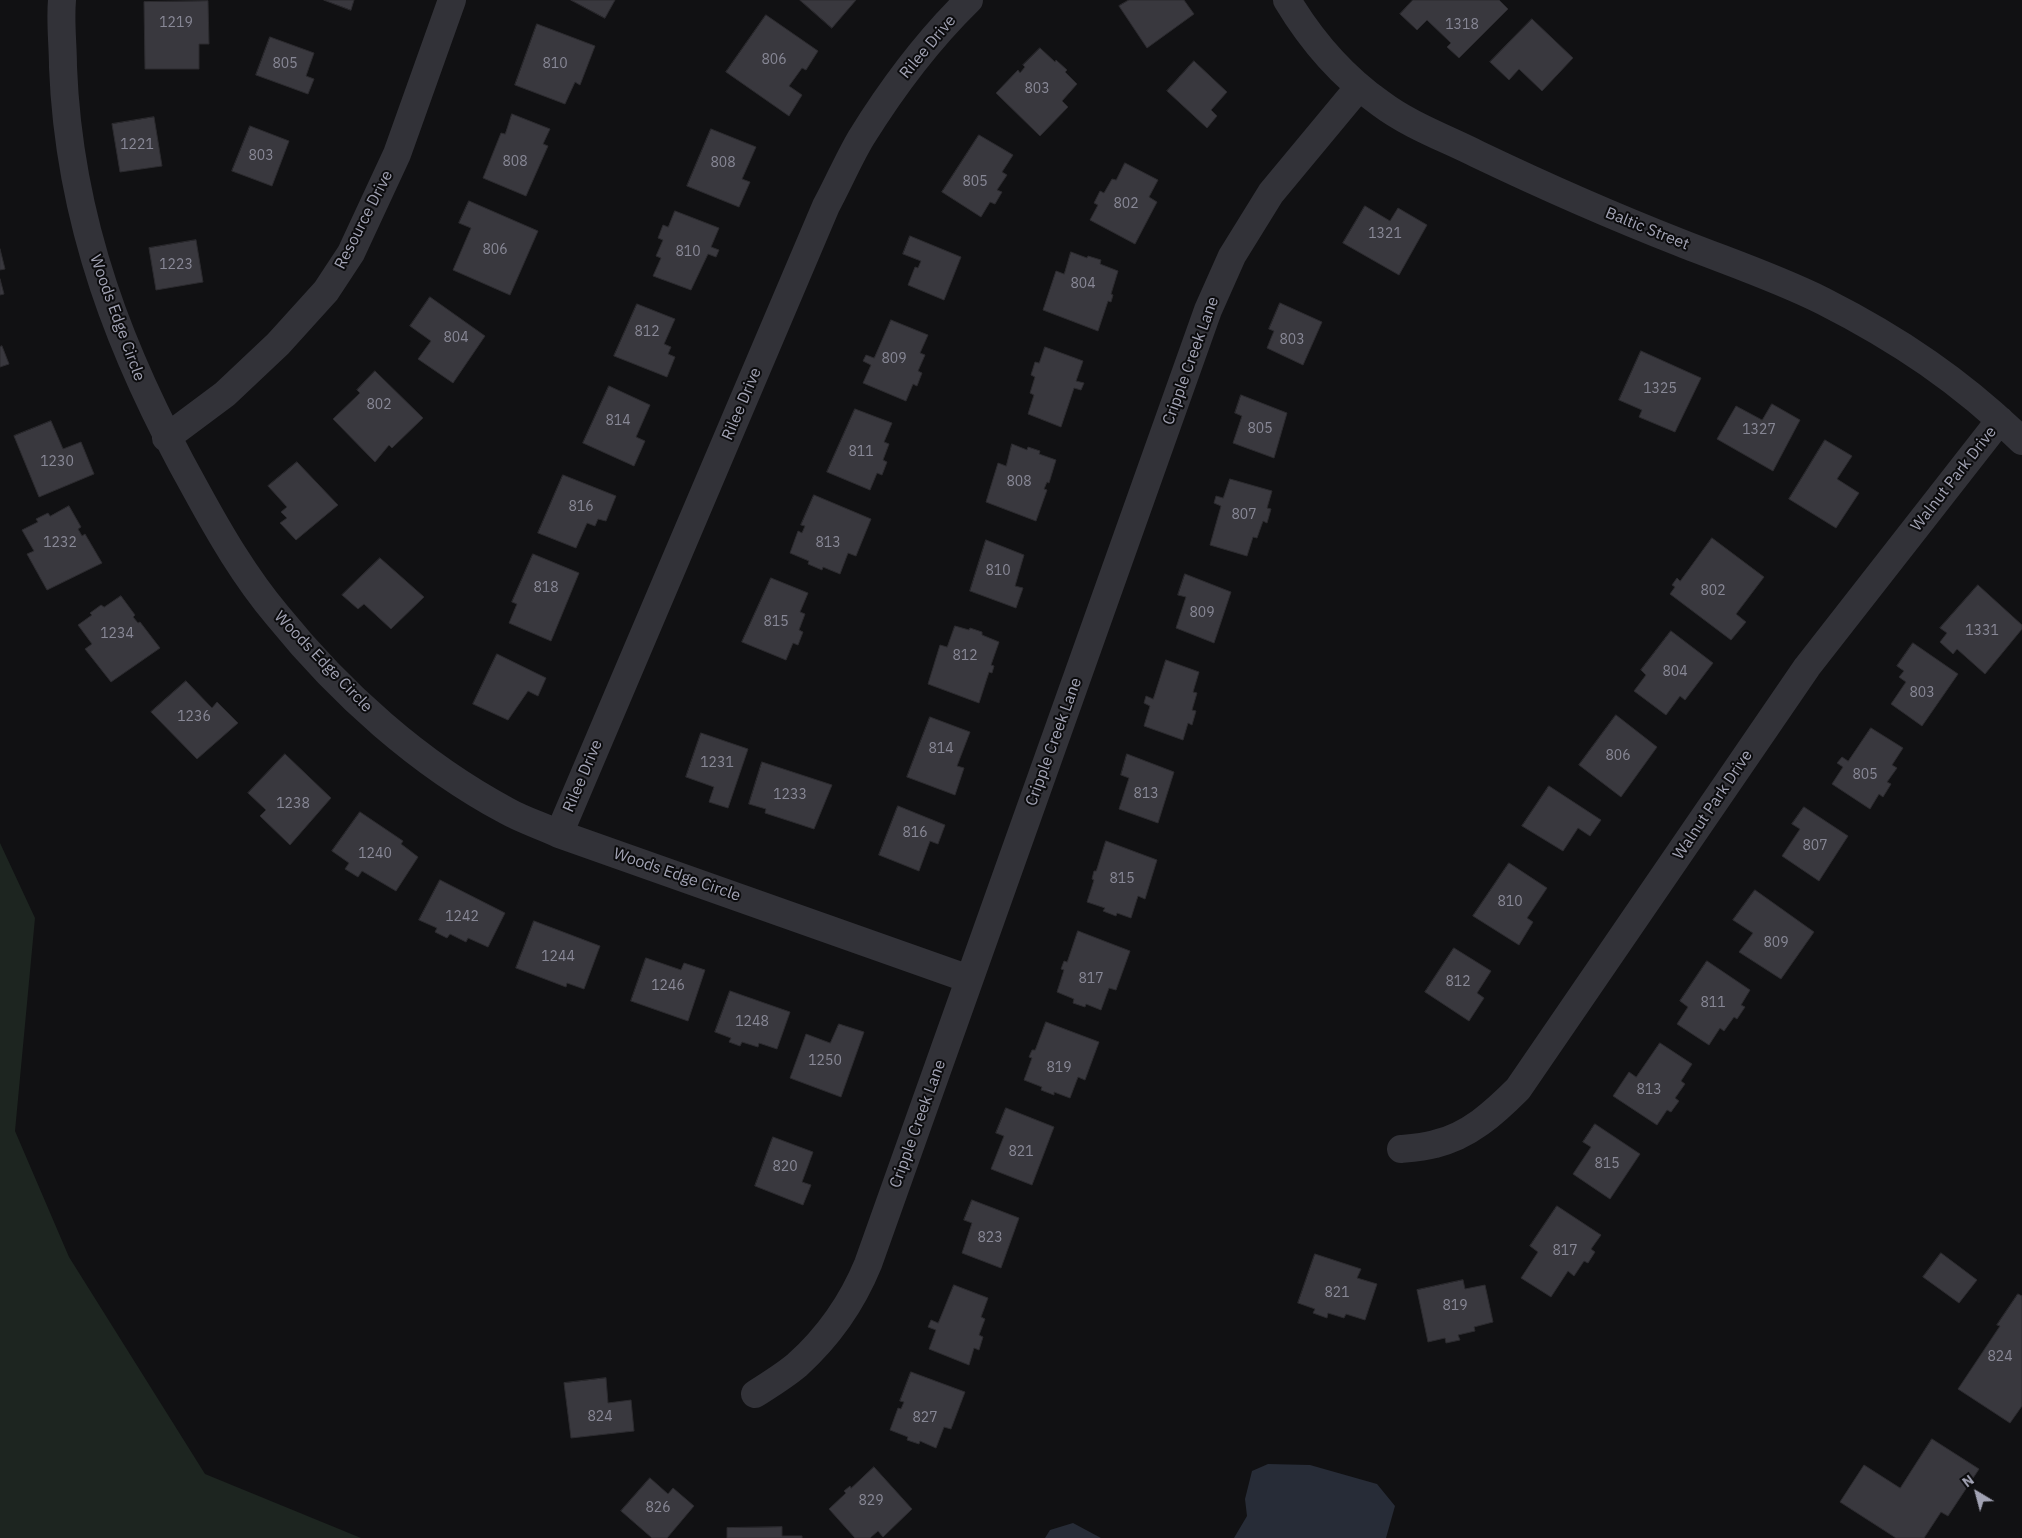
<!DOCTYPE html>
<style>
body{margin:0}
#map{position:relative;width:2022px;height:1538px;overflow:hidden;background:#111113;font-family:"IBM Plex Sans",sans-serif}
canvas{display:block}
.north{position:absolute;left:1952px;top:1468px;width:50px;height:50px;-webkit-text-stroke:4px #0c0c0e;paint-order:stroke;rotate:323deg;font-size:14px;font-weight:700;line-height:20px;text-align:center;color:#a2a3b4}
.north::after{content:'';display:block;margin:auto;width:18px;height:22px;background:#a2a3b4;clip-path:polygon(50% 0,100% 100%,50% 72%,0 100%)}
</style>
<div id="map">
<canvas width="2022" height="1538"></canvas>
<div class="north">N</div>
</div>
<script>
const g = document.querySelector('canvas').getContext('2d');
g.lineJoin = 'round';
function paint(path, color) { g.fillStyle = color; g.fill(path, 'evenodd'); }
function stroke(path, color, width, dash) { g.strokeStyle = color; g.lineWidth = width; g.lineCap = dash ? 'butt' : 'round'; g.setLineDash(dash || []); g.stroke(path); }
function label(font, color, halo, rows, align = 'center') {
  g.font = font + ' "IBM Plex Sans",sans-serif'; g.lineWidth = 4; g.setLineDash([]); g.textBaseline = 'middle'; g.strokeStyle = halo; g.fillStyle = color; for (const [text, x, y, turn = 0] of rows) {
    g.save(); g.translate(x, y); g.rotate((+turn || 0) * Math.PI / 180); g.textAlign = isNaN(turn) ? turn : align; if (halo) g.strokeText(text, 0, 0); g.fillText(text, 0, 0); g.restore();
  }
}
paint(new Path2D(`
 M0,843L35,918L15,1131L69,1257L205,1474L361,1538H0Z`), '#1d2520');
paint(new Path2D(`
 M1268,1464L1310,1465L1377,1484L1395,1506L1386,1538H1234L1247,1516L1245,1499L1252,1471Z
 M1073,1523L1101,1538H1045L1050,1530Z`), '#272c37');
const building = new Path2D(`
 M324,0H354L351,10Z
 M571,0H615L605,18Z
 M800,0H856L832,28Z
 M1129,0H1184L1194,14L1147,48L1119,6Z
 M1413,0H1499L1508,9L1459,58L1447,47L1451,43L1427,20L1417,30L1400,14Z
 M208,1L209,44H199V69H145L144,2Z
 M766,15L818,51L806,70L802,68L789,86L802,95L789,116L726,72Z
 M1532,19L1573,58L1542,91L1519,69L1509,80L1490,62Z
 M537,24L595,46L580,85L575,82L565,104L515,85Z
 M270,37L314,53L306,76L314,79L308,94L256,75Z
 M1040,48L1055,62L1056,60L1067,70L1065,72L1077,84L1062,101L1068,107L1040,136L996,93L1018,70L1020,73L1025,67L1023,65Z
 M1194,61L1227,92L1211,110L1217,116L1207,128L1167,91Z
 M512,114L550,129L543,144L548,146L526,196L483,178L501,133L505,134Z
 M154,117L162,166L120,172L112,124Z
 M250,126L289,141L272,186L232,171Z
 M711,129L756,147L742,179L750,182L739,207L687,186Z
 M979,135L1013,155L1002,172L1007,175L997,190L1002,192L995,204L990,202L981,217L942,192Z
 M1125,163L1158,180L1149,197L1157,202L1135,244L1090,220L1098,205L1094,203L1100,191L1104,193L1112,179L1116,180Z
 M469,201L538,231L510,295L453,270L471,228L459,223Z
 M1365,206L1390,221L1398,208L1427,225L1399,275L1343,243Z
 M675,211L719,228L711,247L719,250L716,257L708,254L691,290L653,276L661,258L656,256L663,240L658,238L663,225L668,227Z
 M910,236L961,257L944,300L908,285L915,267L918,268L921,261L903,254Z
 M196,240L203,282L156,290L149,248Z
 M0,249L5,269L0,270Z
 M1071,252L1087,258L1088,256L1101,260L1100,264L1118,271L1111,294L1113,295L1111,302L1108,301L1098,331L1043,310L1056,271L1064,274Z
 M0,279L4,294L0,295Z
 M430,297L485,336L453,383L418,359L431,341L410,326Z
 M1280,303L1322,322L1303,365L1267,348L1274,331L1269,329Z
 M637,304L675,319L664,344L671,347L668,354L675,357L667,377L614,356Z
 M891,320L928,335L920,353L925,355L918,371L922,373L917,386L913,384L906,401L863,383L871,365L863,361L866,355L874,358Z
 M2,346L9,364L0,367V347Z
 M1045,347L1083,361L1076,381L1084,383L1081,390L1074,388L1061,427L1028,414L1034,395L1030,393L1035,377L1031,375L1035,362L1039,363Z
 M1641,351L1701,378L1675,432L1639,417L1642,410L1619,400Z
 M375,371L423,418L392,448L389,445L375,462L333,419L360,393L357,390Z
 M609,386L650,405L636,437L645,441L634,466L583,443Z
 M1241,395L1287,413L1274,458L1233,443L1242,416L1235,413Z
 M1772,404L1800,420L1773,471L1717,439L1736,406L1762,420Z
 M855,409L892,423L884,442L889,444L883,460L887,462L882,475L877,473L870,490L827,472Z
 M51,421L63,449L81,442L94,474L39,497L14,436Z
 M1825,440L1852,456L1837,479L1859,493L1836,528L1789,499Z
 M1012,444L1027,450L1028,447L1040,451L1039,454L1056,460L1049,483L1047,482L1044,489L1047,490L1036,521L986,502L998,463L1006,466Z
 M297,462L338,505L296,540L280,523L287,518L281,512L287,507L268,486Z
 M563,475L616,496L606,521L598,519L595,526L587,523L576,548L538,533Z
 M1230,479L1272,491L1267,508L1271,509L1267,523L1263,521L1257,538L1253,537L1247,556L1210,545L1221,506L1214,503L1216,496L1223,498Z
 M814,495L871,519L856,556L848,553L840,574L823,567L822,570L808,564L809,561L790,553L798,531L802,533L805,526L801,525Z
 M69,506L81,527L78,529L82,536L85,534L102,563L47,590L27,554L34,551L22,530L38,522L36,519L48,513L50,516Z
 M1712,538L1764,577L1736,614L1746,622L1731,640L1670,594L1675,587L1672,585L1677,578L1680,581Z
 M986,540L1024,555L1015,586L1023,588L1016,608L970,591Z
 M533,554L579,573L551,641L509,623L517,604L512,602Z
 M380,558L424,597L391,629L364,604L358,609L342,595Z
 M1185,574L1231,592L1214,643L1176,628L1186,597L1178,595Z
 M771,578L808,593L800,612L805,614L799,630L803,632L798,645L793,643L786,660L742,642Z
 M1978,585L2022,625V629L1985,674L1957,649L1953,654L1940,642L1947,633L1940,628Z
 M121,596L135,615L133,617L138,623L140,622L160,648L111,682L85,649L92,644L78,625L92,615L90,613L101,605L104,607Z
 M955,626L969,630L970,628L982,632V635L999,642L991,665L994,666L992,673L989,672L979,703L928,684L940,645L947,647Z
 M1671,631L1713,663L1685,700L1680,696L1666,715L1634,691L1646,675L1641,670Z
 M1913,643L1958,674L1922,726L1891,704L1906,682L1899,677L1904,671L1897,666Z
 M497,654L546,678L538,696L528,691L508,720L473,704Z
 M1166,660L1199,672L1193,692L1197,693L1192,710L1196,711L1192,725L1188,723L1183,740L1144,726L1150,706L1144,703L1146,696L1153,699Z
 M186,681L212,708L217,702L238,723L197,759L151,712Z
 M1616,715L1657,747L1621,797L1579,765Z
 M930,717L970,732L957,766L964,768L955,795L907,777Z
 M1871,728L1903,748L1892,765L1897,768L1887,782L1891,784L1883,797L1879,794L1870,809L1832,784L1843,767L1837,763L1842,757L1848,761Z
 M701,733L748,749L728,808L709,802L714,787L686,777Z
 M285,754L331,798L290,845L260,816L266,810L248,793Z
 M1127,754L1174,772L1158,823L1119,809L1129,778L1121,775Z
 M762,762L832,785L814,829L765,813L766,809L749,804Z
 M1549,786L1601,820L1590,836L1578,828L1563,851L1522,826Z
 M898,806L945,825L938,844L930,841L919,871L879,855Z
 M1804,807L1848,836L1819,881L1782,856L1800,829L1792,824Z
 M360,812L403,841L401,844L418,857L396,891L362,871L358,877L345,869L349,863L332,851Z
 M1106,841L1157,860L1145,899L1138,896L1131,918L1117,913L1116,916L1103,911L1105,908L1087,902L1094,880L1092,879L1094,871H1096Z
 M1509,863L1547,888L1527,918L1533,922L1519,945L1473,916Z
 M440,880L505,913L488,947L468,938L466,942L450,934L447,938L435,932L437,928L419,920Z
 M1755,890L1814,932L1781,979L1739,952L1753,933L1733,920Z
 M534,921L600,946L584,989L567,983L566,987L516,968Z
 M1078,931L1130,951L1116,990L1109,988L1101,1010L1086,1004L1085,1007L1073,1003L1074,999L1057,992L1064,970L1061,969L1064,961L1067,962Z
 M1454,948L1491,971L1477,993L1484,998L1469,1021L1425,992Z
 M646,958L681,970L684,963L705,970L688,1021L631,1001Z
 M1707,961L1750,990L1741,1005L1745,1007L1737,1019L1734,1017L1724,1031L1720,1028L1709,1045L1677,1024L1688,1007L1680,1001Z
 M730,991L790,1012L777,1049L759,1043L758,1047L742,1042L740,1046L729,1042L731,1038L715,1032Z
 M1046,1022L1099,1042L1085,1080L1078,1077L1070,1098L1054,1092V1095L1041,1090L1042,1087L1024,1080L1032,1058L1029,1057L1032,1050H1035Z
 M839,1024L864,1032L841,1097L790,1078L806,1034L830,1043Z
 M1660,1043L1692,1064L1681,1081L1685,1084L1675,1098L1679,1101L1671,1112L1667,1110L1657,1125L1613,1096L1629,1072L1636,1077Z
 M1006,1108L1054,1127L1032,1185L991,1169L1004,1136L996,1133Z
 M1595,1124L1640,1154L1610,1199L1573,1174L1591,1147L1583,1142Z
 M773,1137L813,1152L802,1182L811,1185L803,1205L755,1186Z
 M972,1200L1019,1218L1001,1268L962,1253L972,1223L964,1220Z
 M1557,1206L1601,1235L1591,1249L1595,1252L1588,1263L1584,1261L1574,1276L1568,1271L1551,1297L1521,1278L1538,1252L1530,1246Z
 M1941,1253L1977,1280L1959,1303L1923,1277Z
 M1315,1254L1361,1269L1357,1278L1377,1284L1365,1320L1346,1314L1344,1318L1328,1313L1327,1318L1313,1313L1315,1309L1298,1303Z
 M1463,1280L1465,1289L1485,1285L1493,1322L1474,1327L1475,1331L1458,1335L1460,1340L1446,1343L1445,1338L1428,1342L1417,1290Z
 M954,1285L988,1298L981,1317L985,1319L979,1335L983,1337L979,1350L974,1348L969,1365L929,1349L936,1330L928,1327L931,1320L938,1323Z
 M2018,1294L2022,1296V1406L2010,1423L1958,1389L2000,1326L1997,1325Z
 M911,1372L965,1392L951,1429L944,1427L936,1448L920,1441L919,1444L907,1440L908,1437L890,1430L898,1408L901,1409L904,1402L900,1401Z
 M606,1378L608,1403L631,1400L634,1431L571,1438L564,1383Z
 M1932,1439L1979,1469L1948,1516L1941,1512L1924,1538H1896L1840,1502L1864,1465L1900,1488Z
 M874,1467L912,1509L883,1537L878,1531L870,1538H855L829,1509L846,1493L844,1491L850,1486L851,1488Z
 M650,1478L668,1494L673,1488L694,1506L667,1538H652L621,1511Z
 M782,1527V1536H802V1538H727V1528Z`);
paint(building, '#39383e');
stroke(building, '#2c2b2f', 1);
stroke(new Path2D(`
 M62,0C60,22 63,45 63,67C69,222 121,356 196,490C220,534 245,577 277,615C340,693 419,764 507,811C523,820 542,826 559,834L969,979
 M1287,0C1311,40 1342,76 1380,103C1409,125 1445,138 1477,154C1544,186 1612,216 1681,243C1729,262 1777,278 1823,301C1898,339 1962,382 2022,441
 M166,438L225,394L278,344L326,291L351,253L397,154L452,0
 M559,834L826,206C838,184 848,160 861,138C892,88 927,41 969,0
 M1401,1149C1412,1148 1424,1147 1435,1144C1469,1136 1494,1113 1518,1089L1807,667L2000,420
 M755,1394C769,1385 784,1376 797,1365C828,1337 852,1303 868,1264L1208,310L1232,256L1271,193L1359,87`), '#323238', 28);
label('14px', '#888896', null, [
 ["1219",176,23],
 ["1318",1462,25],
 ["806",774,60],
 ["805",285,64],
 ["810",555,64],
 ["803",1037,89],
 ["1221",137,145],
 ["803",261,156],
 ["808",515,162],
 ["808",723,163],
 ["805",975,182],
 ["802",1126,204],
 ["1321",1385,234],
 ["806",495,250],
 ["810",688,252],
 ["1223",176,265],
 ["804",1083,284],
 ["812",647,332],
 ["804",456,338],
 ["803",1292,340],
 ["809",894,359],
 ["1325",1660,389],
 ["802",379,405],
 ["814",618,421],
 ["805",1260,429],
 ["1327",1759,430],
 ["811",861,452],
 ["1230",57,462],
 ["808",1019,482],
 ["816",581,507],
 ["807",1244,515],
 ["1232",60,543],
 ["813",828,543],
 ["810",998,571],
 ["818",546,588],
 ["802",1713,591],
 ["809",1202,613],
 ["815",776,622],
 ["1331",1982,631],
 ["1234",117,634],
 ["812",965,656],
 ["804",1675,672],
 ["803",1922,693],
 ["1236",194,717],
 ["814",941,749],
 ["806",1618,756],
 ["1231",717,763],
 ["805",1865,775],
 ["813",1146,794],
 ["1233",790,795],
 ["1238",293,804],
 ["816",915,833],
 ["807",1815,846],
 ["1240",375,854],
 ["815",1122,879],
 ["810",1510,902],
 ["1242",462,917],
 ["809",1776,943],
 ["1244",558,957],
 ["817",1091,979],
 ["812",1458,982],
 ["1246",668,986],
 ["811",1713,1003],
 ["1248",752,1022],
 ["1250",825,1061],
 ["819",1059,1068],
 ["813",1649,1090],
 ["821",1021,1152],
 ["815",1607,1164],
 ["820",785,1167],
 ["823",990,1238],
 ["817",1565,1251],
 ["821",1337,1293],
 ["819",1455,1306],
 ["824",2000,1357],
 ["824",600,1417],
 ["827",925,1418],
 ["829",871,1501],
 ["826",658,1508]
]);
label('16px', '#a2a3b4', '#0c0c0e', [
 ["Rilee Drive",928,47,-50],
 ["Resource Drive",364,220,-63],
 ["Baltic Street",1647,229,22],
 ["Woods Edge Circle",117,318,70],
 ["Cripple Creek Lane",1191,361,-70],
 ["Rilee Drive",742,404,-67],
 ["Walnut Park Drive",1954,479,-52],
 ["Woods Edge Circle",323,662,46],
 ["Cripple Creek Lane",1054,742,-70],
 ["Rilee Drive",583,776,-67],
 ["Walnut Park Drive",1713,805,-56],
 ["Woods Edge Circle",677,875,19],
 ["Cripple Creek Lane",918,1124,-70]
]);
</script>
